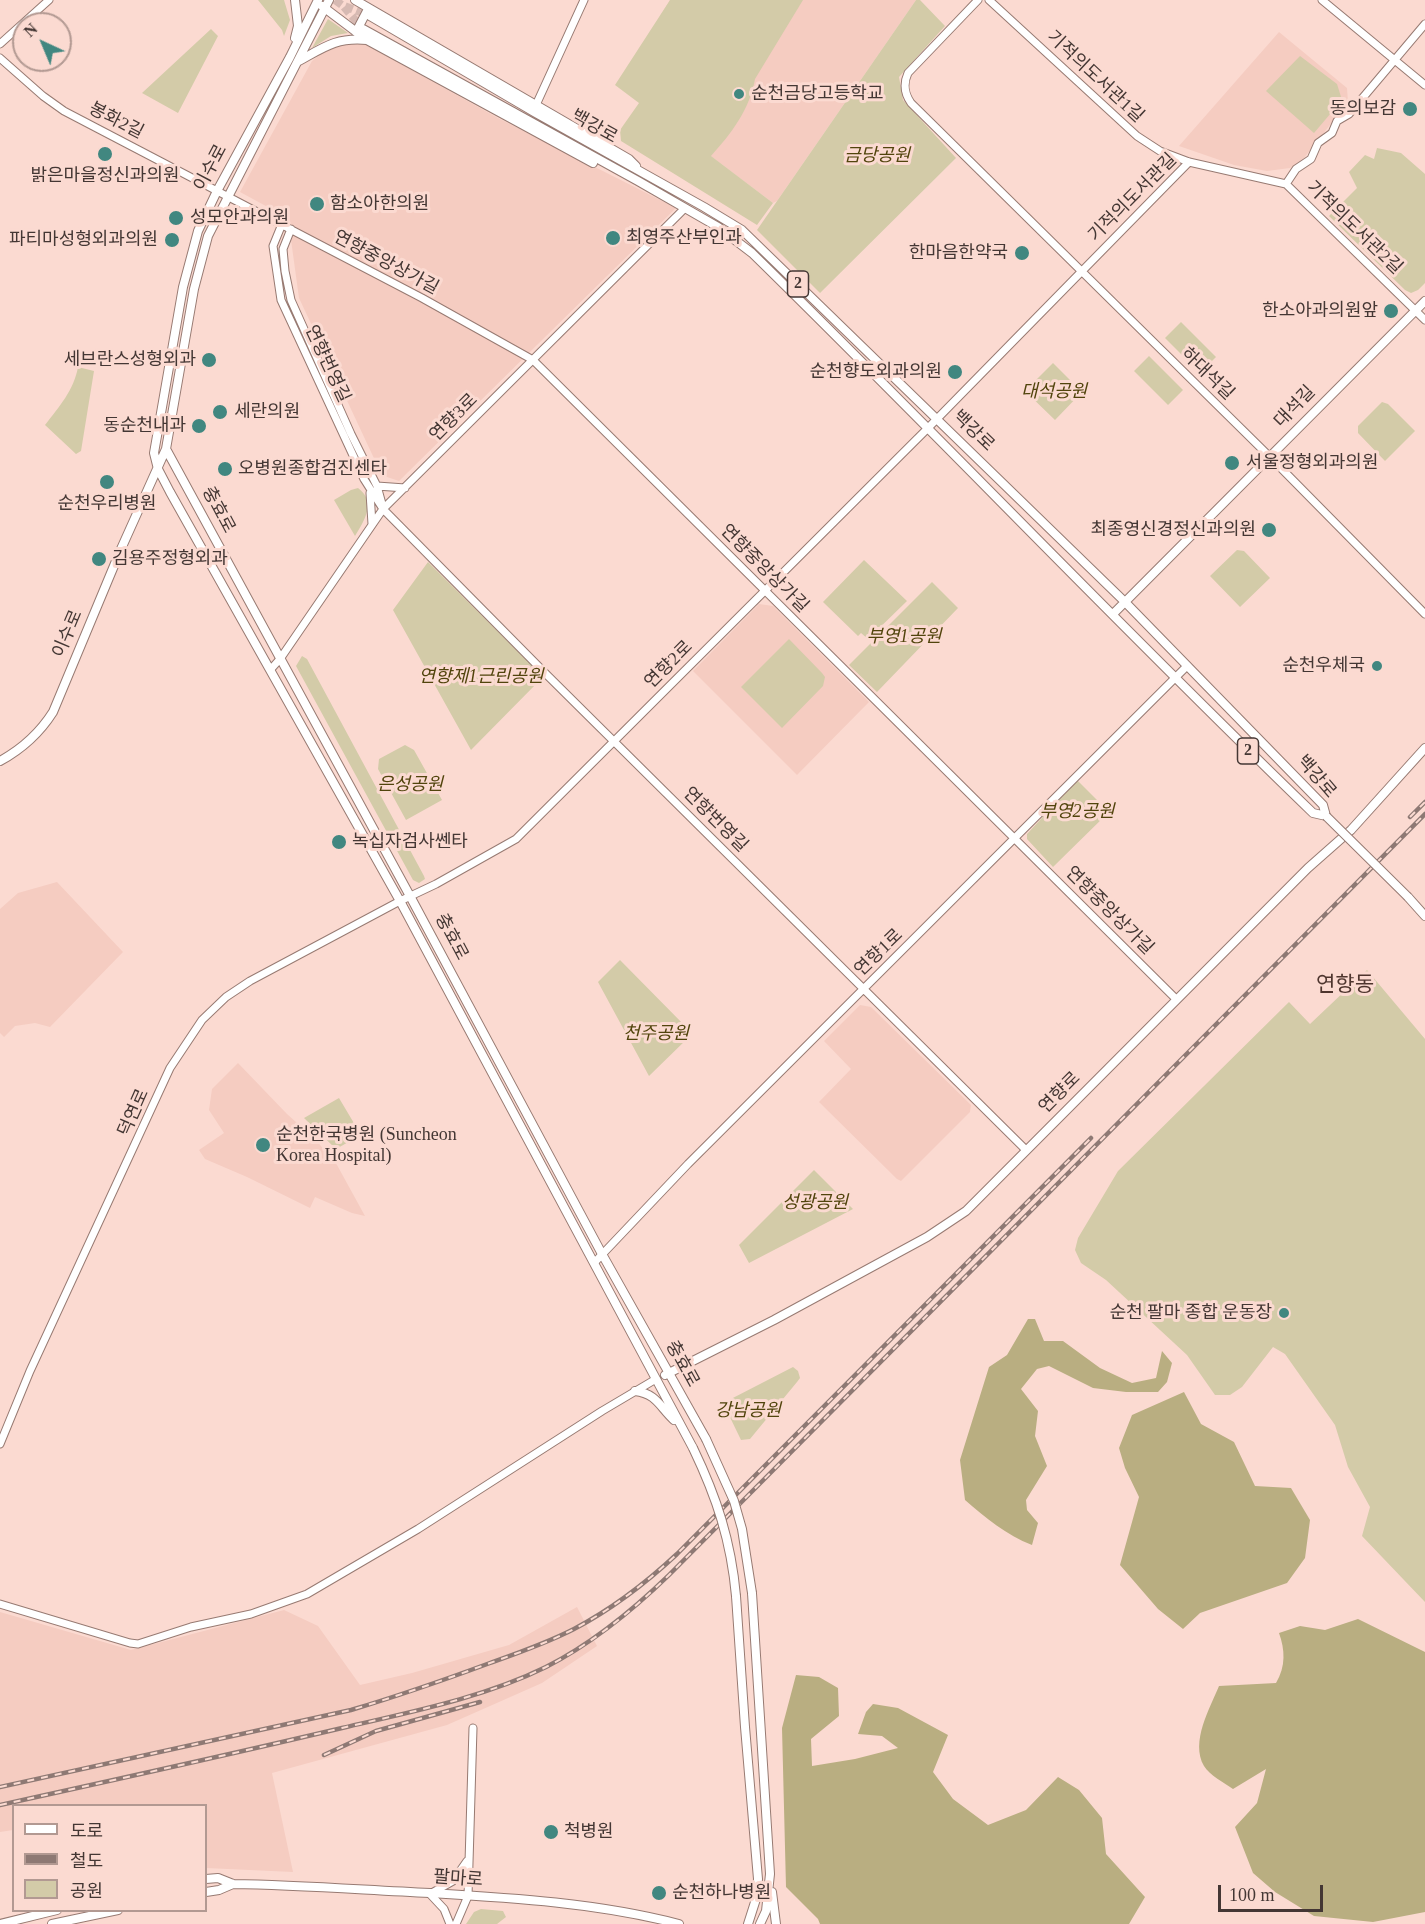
<!DOCTYPE html>
<meta charset="utf-8">
<style>
body{margin:0}
#map{position:relative;width:1425px;height:1924px;overflow:hidden;background:#fbdad1;font-family:"Times New Roman","Noto Sans KR",serif}
canvas{display:block}
.legend{position:absolute;left:12px;top:1804px;width:195px;height:108px;box-sizing:border-box;background:#fbdad1;border:2px solid #b29992;margin:0;padding:8px 10px;list-style:none;font-size:18px;color:#443734}
.legend li{display:flex;align-items:center;gap:12px;height:30px}
.legend b{width:30px;border:2px solid #b29992}
.north{position:absolute;left:12px;top:12px;width:60px;height:60px;box-sizing:border-box;background:#fbdad1;border:2px solid #b29992;border-radius:50%;rotate:316deg;font-size:16px;font-weight:700;line-height:24px;text-align:center;color:#443734}
.north::after{content:'';display:block;margin:auto;width:21px;height:27px;background:#418780;clip-path:polygon(50% 0,100% 100%,50% 72%,0 100%)}
.scale{position:absolute;left:1218px;top:1885px;width:105px;height:27px;box-sizing:border-box;border:3px solid #443734;border-top:0;padding-left:8px;font-size:18px;line-height:21px;white-space:nowrap;color:#443734;-webkit-text-stroke:4px #fbdad1;paint-order:stroke}
</style>
<div id="map">
<canvas width="1425" height="1924"></canvas>
<ul class="legend">
<li><b style="height:8px;background:#fff"></b>도로</li>
<li><b style="height:8px;background:#8e7974"></b>철도</li>
<li><b style="height:16px;background:#d3cba8"></b>공원</li>
</ul>
<div class="north">N</div>
<div class="scale">100 m</div>
</div>
<script>
const g = document.querySelector('canvas').getContext('2d');
g.lineJoin = 'round';
function paint(path, color) { g.fillStyle = color; g.fill(path, 'evenodd'); }
function stroke(path, color, width, dash) { g.strokeStyle = color; g.lineWidth = width; g.lineCap = dash ? 'butt' : 'round'; g.setLineDash(dash || []); g.stroke(path); }
function label(font, color, halo, rows, align = 'center') {
  g.font = font + ' "Times New Roman","Noto Sans KR",serif'; g.lineWidth = 6; g.setLineDash([]); g.textBaseline = 'middle'; g.strokeStyle = halo; g.fillStyle = color; for (const [text, x, y, turn = 0] of rows) {
    g.save(); g.translate(x, y); g.rotate((+turn || 0) * Math.PI / 180); g.textAlign = isNaN(turn) ? turn : align; if (halo) g.strokeText(text, 0, 0); g.fillText(text, 0, 0); g.restore();
  }
}
paint(new Path2D(`
 M670,0H916L777,201L773,203L639,102L658,20Z
 M1279,32L1347,88L1348,102L1304,158L1290,168L1267,171L1234,165L1179,146Z
 M347,42L365,44L498,118L676,208L399,481L384,476L379,469L299,298L288,218L240,192L312,61L326,50Z
 M759,604L773,606L869,702L797,775L693,671Z
 M57,882L123,952L50,1027L35,1023L15,1026L4,1037L0,1033V909L18,893Z
 M860,1005L871,1007L971,1105L970,1112L901,1181L897,1179L819,1102L851,1069L824,1041Z
 M238,1063L287,1114L315,1139L337,1165L365,1216L352,1213L315,1197L310,1208L247,1177L205,1159L199,1150L224,1133L209,1110L212,1089Z
 M577,1607L597,1646L542,1683L447,1725L272,1773L293,1872L206,1868V1806H14L13,1830L0,1832V1612L131,1650L284,1610L318,1626L360,1685L412,1673L509,1645Z`), '#f5ccc1');
paint(new Path2D(`
 M258,0H284L290,20L284,36L282,30Z
 M670,0H803L755,79C750,109 731,134 711,156L773,203L757,225L621,141L620,130L639,103L615,85Z
 M916,0H920L945,26L899,77L903,100L956,158L820,293L757,230Z
 M328,19L348,33L331,36L312,48Z
 M211,29L218,36L178,113L142,93Z
 M1300,56L1337,84L1342,100L1314,133L1266,91Z
 M1377,148L1401,153L1425,174V283L1418,290L1411,293L1405,290L1329,216L1357,188L1349,172L1365,155L1374,159Z
 M1181,322L1216,357L1200,373L1165,338Z
 M1149,356L1183,390L1168,405L1134,371Z
 M1053,363L1082,392L1055,420L1025,391Z
 M78,367L94,371L81,451L76,454L45,425C59,407 74,390 78,367Z
 M1382,402L1388,404L1415,431L1385,461L1358,433V426Z
 M358,488C377,502 364,521 355,536L334,500L351,490Z
 M1237,550L1244,551L1270,578L1240,607L1210,576Z
 M864,560L907,601L868,639L861,633L858,636L823,602Z
 M428,562L541,674L539,681L471,750L393,610Z
 M932,582L958,608L877,692L849,665Z
 M789,639L822,673L825,677L823,686L782,728L741,687Z
 M302,656L307,659L424,876L425,879L419,883L413,880L296,666Z
 M405,745L414,750L442,800L406,820L378,769L379,759Z
 M1077,780L1109,812L1053,867L1027,839V834Z
 M620,960L689,1030V1037L649,1076L598,982Z
 M1367,970L1425,1039V1602L1362,1536L1370,1507L1348,1467L1335,1425L1285,1354L1273,1347L1242,1387L1230,1395H1215L1187,1355L1106,1280L1081,1263L1075,1250L1078,1238L1118,1171L1289,1002L1310,1024Z
 M339,1098L361,1135L336,1149L304,1118Z
 M814,1170L853,1209L749,1263L739,1245Z
 M793,1367L798,1371L800,1378L797,1382L750,1439L741,1440L726,1409L727,1401Z
 M481,1909L503,1911L506,1917L497,1924H466L474,1912Z`), '#d3cba8');
paint(new Path2D(`
 M1028,1319H1035L1044,1341H1063L1100,1368L1132,1383L1156,1378L1162,1351L1172,1363L1167,1382L1158,1392H1126L1093,1388L1049,1366L1037,1369L1021,1389L1038,1411L1035,1436L1047,1466L1026,1500L1027,1510L1038,1523L1032,1545C1006,1535 986,1518 965,1500L960,1460L989,1367L1007,1355Z
 M1184,1392L1201,1424L1234,1442L1255,1486L1291,1488L1310,1520L1305,1558L1287,1583L1200,1613L1183,1629L1158,1609L1120,1565L1139,1497L1125,1468L1119,1448L1132,1415Z
 M1358,1619L1425,1652V1912L1373,1922L1314,1916L1275,1892L1253,1873L1235,1827L1257,1803L1266,1769L1233,1789C1225,1783 1209,1775 1204,1766C1190,1742 1210,1708 1219,1686L1276,1683C1286,1666 1285,1650 1279,1633L1300,1626L1325,1630Z
 M796,1675L819,1677L838,1688L839,1716L811,1739L812,1766L855,1759L898,1748L882,1736L858,1734L866,1712L873,1704L898,1708L948,1735L933,1772L953,1799L988,1825L1026,1810L1058,1777L1079,1790L1102,1818L1106,1854L1145,1897L1129,1924H820L818,1919L786,1887L782,1728Z`), '#b9ae81');
stroke(new Path2D(`
 M335,0L342,5L370,16
 M344,7L363,29`), '#d6b9b2', 8, [8, 4]);
const minor = new Path2D(`
 M978,0L908,73C903,84 904,93 911,103L1270,457L1425,614
 M989,0L1137,136L1160,151L1189,162L1286,184L1296,169L1311,159L1318,143L1332,133L1337,121L1349,114L1425,24
 M1322,0L1425,85
 M0,44L49,0
 M0,58L43,96L64,111L422,298L533,360L1176,999
 M536,105L584,0
 M1286,184L1425,320
 M282,224L273,246L281,300L364,479L383,509L548,676L1026,1150
 M291,229L283,249L285,271L291,300L351,434L377,486L382,504
 M377,486L405,488
 M370,493L372,524
 M271,669L280,659L383,509L684,209
 M594,1263L688,1164L1187,666
 M0,1444L30,1371L170,1068L202,1020L226,997L250,981L400,901L436,884L516,839L929,427L1189,162
 M0,1604L130,1643L138,1644L191,1627L251,1614L307,1594L418,1529L602,1411L656,1379
 M450,1924L444,1909L430,1894L453,1881L467,1861
 M456,1924L468,1896L473,1728`);
const major = new Path2D(`
 M318,0L290,57L217,191L198,231L183,287L154,453L158,469L170,492L400,901L693,1448
 M355,0L629,159L636,166
 M322,6L367,40L593,163
 M363,29L638,181L718,227L752,253C941,438 1123,630 1313,813L1326,816L1323,805L1125,602L742,230L704,207L534,112L370,16
 M356,32L368,9
 M295,38L298,26L295,0
 M299,61C324,47 337,37 367,40
 M166,449L410,896L602,1254L706,1439
 M1113,614L1425,301
 M0,761C22,749 39,734 53,712L121,549L166,449L194,289L208,236L329,0
 M1408,897L1425,916
 M665,1375L774,1320L927,1237L966,1211L1308,868L1351,830L1425,748
 M635,1391C657,1394 659,1406 674,1420
 M752,1593L770,1874L766,1911L760,1924
 M736,1596L745,1727L758,1879L756,1899L748,1924
 M206,1879L218,1878L233,1884C299,1885 364,1890 430,1893C514,1898 598,1903 679,1924
 M206,1892L219,1890L233,1884
 M772,1892L776,1924
 M0,1924L57,1910
 M52,1924L118,1910`);
stroke(minor, '#977a72', 9);
stroke(major, '#977a72', 10);
stroke(minor, '#fff', 7);
stroke(major, '#fff', 8);
const rail = new Path2D(`
 M1410,817L1425,802
 M324,1755L376,1731L480,1702
 M0,1787L351,1710C398,1696 444,1680 490,1663C518,1653 547,1643 574,1629C612,1609 646,1583 677,1554L1091,1138
 M0,1805C114,1780 228,1755 342,1728C410,1712 483,1698 546,1667C593,1643 632,1611 669,1575L1425,814`);
stroke(rail, '#8e7974', 4.5);
stroke(rail, '#fbdad1', 2, [7]);
const majorBridge = new Path2D(`
 M1326,816L1408,897
 M706,1439L734,1501L742,1529L752,1593
 M693,1448C717,1498 731,1541 736,1596`);
stroke(majorBridge, '#977a72', 10, []);
stroke(majorBridge, '#fff', 8);
for (const [x, y, r, color] of [
 [739,94,6,"#418780"],
 [1410,109,8,"#418780"],
 [105,154,8,"#418780"],
 [317,204,8,"#418780"],
 [176,218,8,"#418780"],
 [613,238,8,"#418780"],
 [172,240,8,"#418780"],
 [1022,253,8,"#418780"],
 [1391,311,8,"#418780"],
 [209,360,8,"#418780"],
 [955,372,8,"#418780"],
 [220,412,8,"#418780"],
 [199,426,8,"#418780"],
 [1232,463,8,"#418780"],
 [225,469,8,"#418780"],
 [107,482,8,"#418780"],
 [1269,530,8,"#418780"],
 [99,559,8,"#418780"],
 [1377,666,6,"#418780"],
 [339,842,8,"#418780"],
 [263,1145,8,"#418780"],
 [1284,1313,6,"#418780"],
 [551,1832,8,"#418780"],
 [659,1893,8,"#418780"]
]) { const dot = new Path2D(); dot.arc(x, y, r, 0, 2 * Math.PI); g.fillStyle = color; g.fill(dot); stroke(dot, '#fbdad1', 2); }
for (const [x, y, w] of [
 [798,284,21],
 [1248,751,21]
]) { const box = new Path2D(); box.roundRect(x - w / 2, y - 13, w, 26, 4.5); g.fillStyle = '#fbdad1'; g.fill(box); stroke(box, '#443734', 1.5); }
label('bold 16px', '#443734', null, [
 ["2",798,284],
 ["2",1248,751]
]);
label('18px', '#443734', '#fbdad1', [
 ["기적의도서관1길",1095,77,43],
 ["봉화2길",116,121,27],
 ["백강로",594,127,29],
 ["이수로",211,168,-62],
 ["기적의도서관길",1133,198,-45],
 ["기적의도서관2길",1354,228,44],
 ["연향중앙상가길",386,263,28],
 ["연향번영길",327,364,65],
 ["하대석길",1207,374,44],
 ["대석길",1295,407,-46],
 ["연향3로",454,418,-45],
 ["백강로",973,431,44],
 ["충효로",218,510,62],
 ["연향중앙상가길",764,569,45],
 ["이수로",68,634,-67],
 ["연향2로",669,665,-45],
 ["백강로",1316,777,49],
 ["연향번영길",715,820,45],
 ["연향중앙상가길",1109,911,45],
 ["충효로",451,937,62],
 ["연향1로",879,953,-44],
 ["연향로",1060,1093,-45],
 ["덕연로",134,1113,-66],
 ["충효로",682,1364,61],
 ["팔마로",458,1879,4]
]);
label('18px', '#443734', '#fbdad1', [
 ["순천금당고등학교",751,94],
 ["동의보감",1396,109,"right"],
 ["밝은마을정신과의원",105,176,"center"],
 ["함소아한의원",330,204],
 ["성모안과의원",190,218],
 ["최영주산부인과",626,238],
 ["파티마성형외과의원",158,240,"right"],
 ["한마음한약국",1008,253,"right"],
 ["한소아과의원앞",1378,311,"right"],
 ["세브란스성형외과",196,360,"right"],
 ["순천향도외과의원",942,372,"right"],
 ["세란의원",234,412],
 ["동순천내과",186,426,"right"],
 ["서울정형외과의원",1246,463],
 ["오병원종합검진센타",238,469],
 ["순천우리병원",107,504,"center"],
 ["최종영신경정신과의원",1256,530,"right"],
 ["김용주정형외과",112,559],
 ["순천우체국",1365,666,"right"],
 ["녹십자검사쎈타",352,842],
 ["순천한국병원 (Suncheon",276,1135],
 ["Korea Hospital)",276,1156],
 ["순천 팔마 종합 운동장",1272,1313,"right"],
 ["척병원",564,1832],
 ["순천하나병원",672,1893]
], 'left');
label('italic 18px', '#51440c', '#fbdad1', [
 ["금당공원",877,156],
 ["대석공원",1054,392],
 ["부영1공원",904,637],
 ["연향제1근린공원",481,677],
 ["은성공원",410,785],
 ["부영2공원",1077,812],
 ["천주공원",656,1034],
 ["성광공원",815,1203],
 ["강남공원",748,1411]
]);
label('21px', '#4e352e', '#fbdad1', [
 ["연향동",1345,985]
]);
</script>
